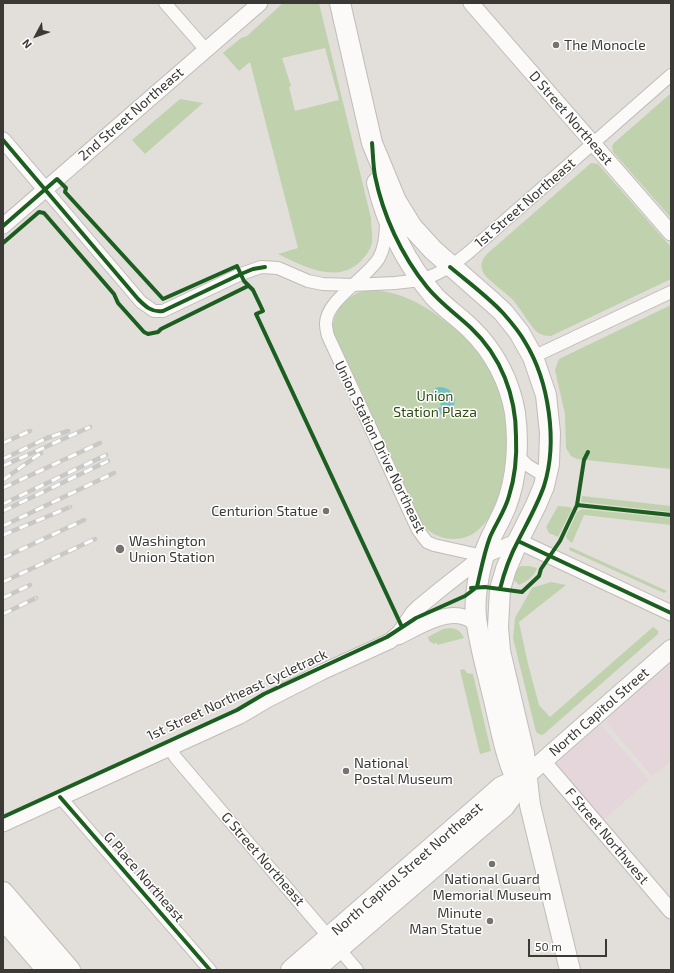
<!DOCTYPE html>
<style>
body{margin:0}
#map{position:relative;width:674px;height:973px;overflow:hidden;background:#e2deda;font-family:"Exo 2",sans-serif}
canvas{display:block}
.frame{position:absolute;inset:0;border:4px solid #3b3935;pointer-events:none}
.north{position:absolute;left:16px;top:16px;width:40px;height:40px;-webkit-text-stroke:3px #fff;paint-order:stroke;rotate:229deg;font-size:11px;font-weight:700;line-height:16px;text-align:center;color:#3b3935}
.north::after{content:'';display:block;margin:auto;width:14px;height:18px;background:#3b3935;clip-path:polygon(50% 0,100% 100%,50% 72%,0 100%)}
.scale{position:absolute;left:528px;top:939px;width:79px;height:18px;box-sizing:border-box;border:2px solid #3b3935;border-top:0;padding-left:5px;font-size:12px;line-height:14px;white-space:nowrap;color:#3b3935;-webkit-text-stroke:3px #fff;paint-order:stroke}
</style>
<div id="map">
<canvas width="674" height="973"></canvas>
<div class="frame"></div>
<div class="north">N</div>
<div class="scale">50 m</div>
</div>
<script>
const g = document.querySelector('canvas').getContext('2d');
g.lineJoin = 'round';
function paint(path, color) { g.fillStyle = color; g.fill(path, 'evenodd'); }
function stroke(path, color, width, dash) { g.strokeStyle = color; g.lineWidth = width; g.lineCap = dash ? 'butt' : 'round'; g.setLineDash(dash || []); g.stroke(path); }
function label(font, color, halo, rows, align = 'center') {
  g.font = font + ' "Exo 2",sans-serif'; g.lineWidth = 3; g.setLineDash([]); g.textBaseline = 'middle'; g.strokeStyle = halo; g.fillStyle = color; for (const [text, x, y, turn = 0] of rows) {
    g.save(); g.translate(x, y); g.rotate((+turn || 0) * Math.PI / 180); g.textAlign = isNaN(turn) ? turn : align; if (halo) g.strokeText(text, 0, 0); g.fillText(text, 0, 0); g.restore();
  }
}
paint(new Path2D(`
 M671,664V761L652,776L605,721Z
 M601,725L649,780L603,820L557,768V763Z`), '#e4d6db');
paint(new Path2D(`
 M283,3H319L371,218C371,226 373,235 372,243C370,250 366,256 361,261C337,285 303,266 278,254L298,248L250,62L239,71L223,53L241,38L247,36ZM325,48L339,100L295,111L289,87L291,86L282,58Z
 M671,93V218L613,152L612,146L614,143Z
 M180,99L203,103L145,154L132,140Z
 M591,163L598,164L671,247V279L551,336C546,336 541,335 537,332C528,323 521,309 512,299C506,293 485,278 483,272C479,264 483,258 488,253Z
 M367,290C396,290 420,302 442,319C467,336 486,358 497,386C502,399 505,413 506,427C509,463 500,542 451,539C438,538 428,532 420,522L338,350C337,344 334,338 333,332C331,311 348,294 367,290Z
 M671,305V469L577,459L571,456L566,448L565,414L555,370L559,359Z
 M582,496L671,506V512L581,502Z
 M558,506L570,507L572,509L558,537L549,533L546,527Z
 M582,509L671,518V525L584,515L572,543L567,539L566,536L577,512Z
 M570,547L667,591L664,593L569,550Z
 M521,566H529L537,568C534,577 527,581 519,585L512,578L517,569Z
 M551,582L566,585L519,622L528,664L539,705L550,717L653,627L658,631V634L544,734L541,735L536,732L513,638L515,618L532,588Z
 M451,628C457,629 461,631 464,638L437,645V643L434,644L429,641L428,637L443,629Z
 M464,669L467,673L473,674L491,751L480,754L460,670Z`), '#bfd2ad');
paint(new Path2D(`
 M439,387C456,387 460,405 447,414L446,413L441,415L438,408L442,407L440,403L443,400H439L437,397L434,399L431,392L436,390L435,388Z`), '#74c1c2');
const minor = new Path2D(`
 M165,3L206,50
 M45,189L141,302L154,311H163L241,274L261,267L278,268L308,281L323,284L352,285L395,283L421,280L434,275L450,267L468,253L671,75
 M386,222C386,234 385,247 379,258C368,277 325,301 326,324C326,328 327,332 328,336L418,530L427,542L434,545L483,556
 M533,357L671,292
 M516,454L527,465L546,477
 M169,747L176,758L357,970
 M60,797L210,970`);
const tertiary = new Path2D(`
 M471,3L671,233
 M3,140L45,189
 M3,226L260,3
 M398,637C415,629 444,610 464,617C469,618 473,622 477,625
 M543,761L671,911
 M3,824L240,716L267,700L322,672L390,641L400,632L413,613L419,607L441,589L483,556L518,541L671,613`);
const secondary = new Path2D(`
 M526,776L671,649`);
const primary = new Path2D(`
 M340,3L372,143L396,201L412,227L433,250L491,301L503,312L519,332L533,357L546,395L550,433L549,464L544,486L536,505L518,541L506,569L500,589L498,627L500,651L524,753L530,805L570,970
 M377,183C387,224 406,263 434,296C445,308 459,317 471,329C494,351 510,382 515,413C519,443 517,478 506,506C499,524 488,539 483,558C478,577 474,598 476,617C479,644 487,670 493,696C501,728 506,763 522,791
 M3,892L70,970
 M3,919L47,970
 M291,970L501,787L526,776
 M314,970L504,807L525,778`);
stroke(minor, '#bfbdb9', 14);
stroke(tertiary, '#bfbdb9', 17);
stroke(secondary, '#bfbdb9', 20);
stroke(primary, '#bfbdb9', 22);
stroke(minor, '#fbfaf9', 12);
stroke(tertiary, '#fbfaf9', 15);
stroke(secondary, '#fbfaf9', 18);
stroke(primary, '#fbfaf9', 20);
const rail = new Path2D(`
 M3,443L30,431
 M3,459L47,438L68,431
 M3,466L90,427
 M3,480L41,453
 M3,488L100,443
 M3,504L106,455
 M3,511L108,461
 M3,526L114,473
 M3,535L70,507
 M3,558L84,520
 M3,582L95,539
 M3,598L30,585
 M3,614L36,598`);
stroke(rail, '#c8c8c6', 4.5);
stroke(rail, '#fff', 3, [9]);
stroke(new Path2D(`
 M3,140L138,299C145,306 152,313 163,311L241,274L253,269L265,267
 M372,143C373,153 373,165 375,176C383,215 401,255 427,287C440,303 456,314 471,328C501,356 516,396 516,436C517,456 515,477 509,496C505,511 496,523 490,537C484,553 481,570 477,587
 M3,226L57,179L66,188L65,192L163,299L237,266L244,281L253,290L263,311L256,314L402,627
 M3,243L39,212L44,213L114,294L118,303L144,332L148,334L158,332L161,329L248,286
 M450,267C468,282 487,296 503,313C511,322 519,331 525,342C549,381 558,442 544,486C537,506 527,523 518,541C510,556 504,573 500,589
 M577,505L671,515
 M518,541L671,613
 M471,588L485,587L522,592L539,576L541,569L560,541L577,505L584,460L588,452
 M60,797L210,970
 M3,817L237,710L264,694L387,637L416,618L465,596L477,587`), '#1b5e20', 4);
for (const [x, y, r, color] of [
 [556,45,4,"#75736f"],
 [326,511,4,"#75736f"],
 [120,549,5,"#75736f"],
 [346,771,4,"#75736f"],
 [492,864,4,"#75736f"],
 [490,921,4,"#75736f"]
]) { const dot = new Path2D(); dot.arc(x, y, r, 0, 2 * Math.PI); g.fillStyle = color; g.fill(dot); stroke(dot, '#fff', 1.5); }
label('14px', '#3b3935', '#fff', [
 ["The Monocle",564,45],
 ["Centurion Statue",318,511,"right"],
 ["Washington",129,541],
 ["Union Station",129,557],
 ["National",354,763],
 ["Postal Museum",354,779],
 ["National Guard",492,879,"center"],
 ["Memorial Museum",492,895,"center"],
 ["Minute",482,913,"right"],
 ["Man Statue",482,929,"right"]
], 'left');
label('14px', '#3b3935', '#fff', [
 ["2nd Street Northeast",131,114,-41],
 ["D Street Northeast",571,118,49],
 ["1st Street Northeast",525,203,-41],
 ["Union Station Drive Northeast",380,447,64],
 ["1st Street Northeast Cycletrack",237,695,-25],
 ["North Capitol Street",599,712,-41],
 ["F Street Northwest",607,836,50],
 ["G Street Northeast",263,859,49],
 ["North Capitol Street Northeast",407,869,-41],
 ["G Place Northeast",144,877,49]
]);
label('14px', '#2e4c11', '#fff', [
 ["Union",435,396],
 ["Station Plaza",435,412]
]);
</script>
